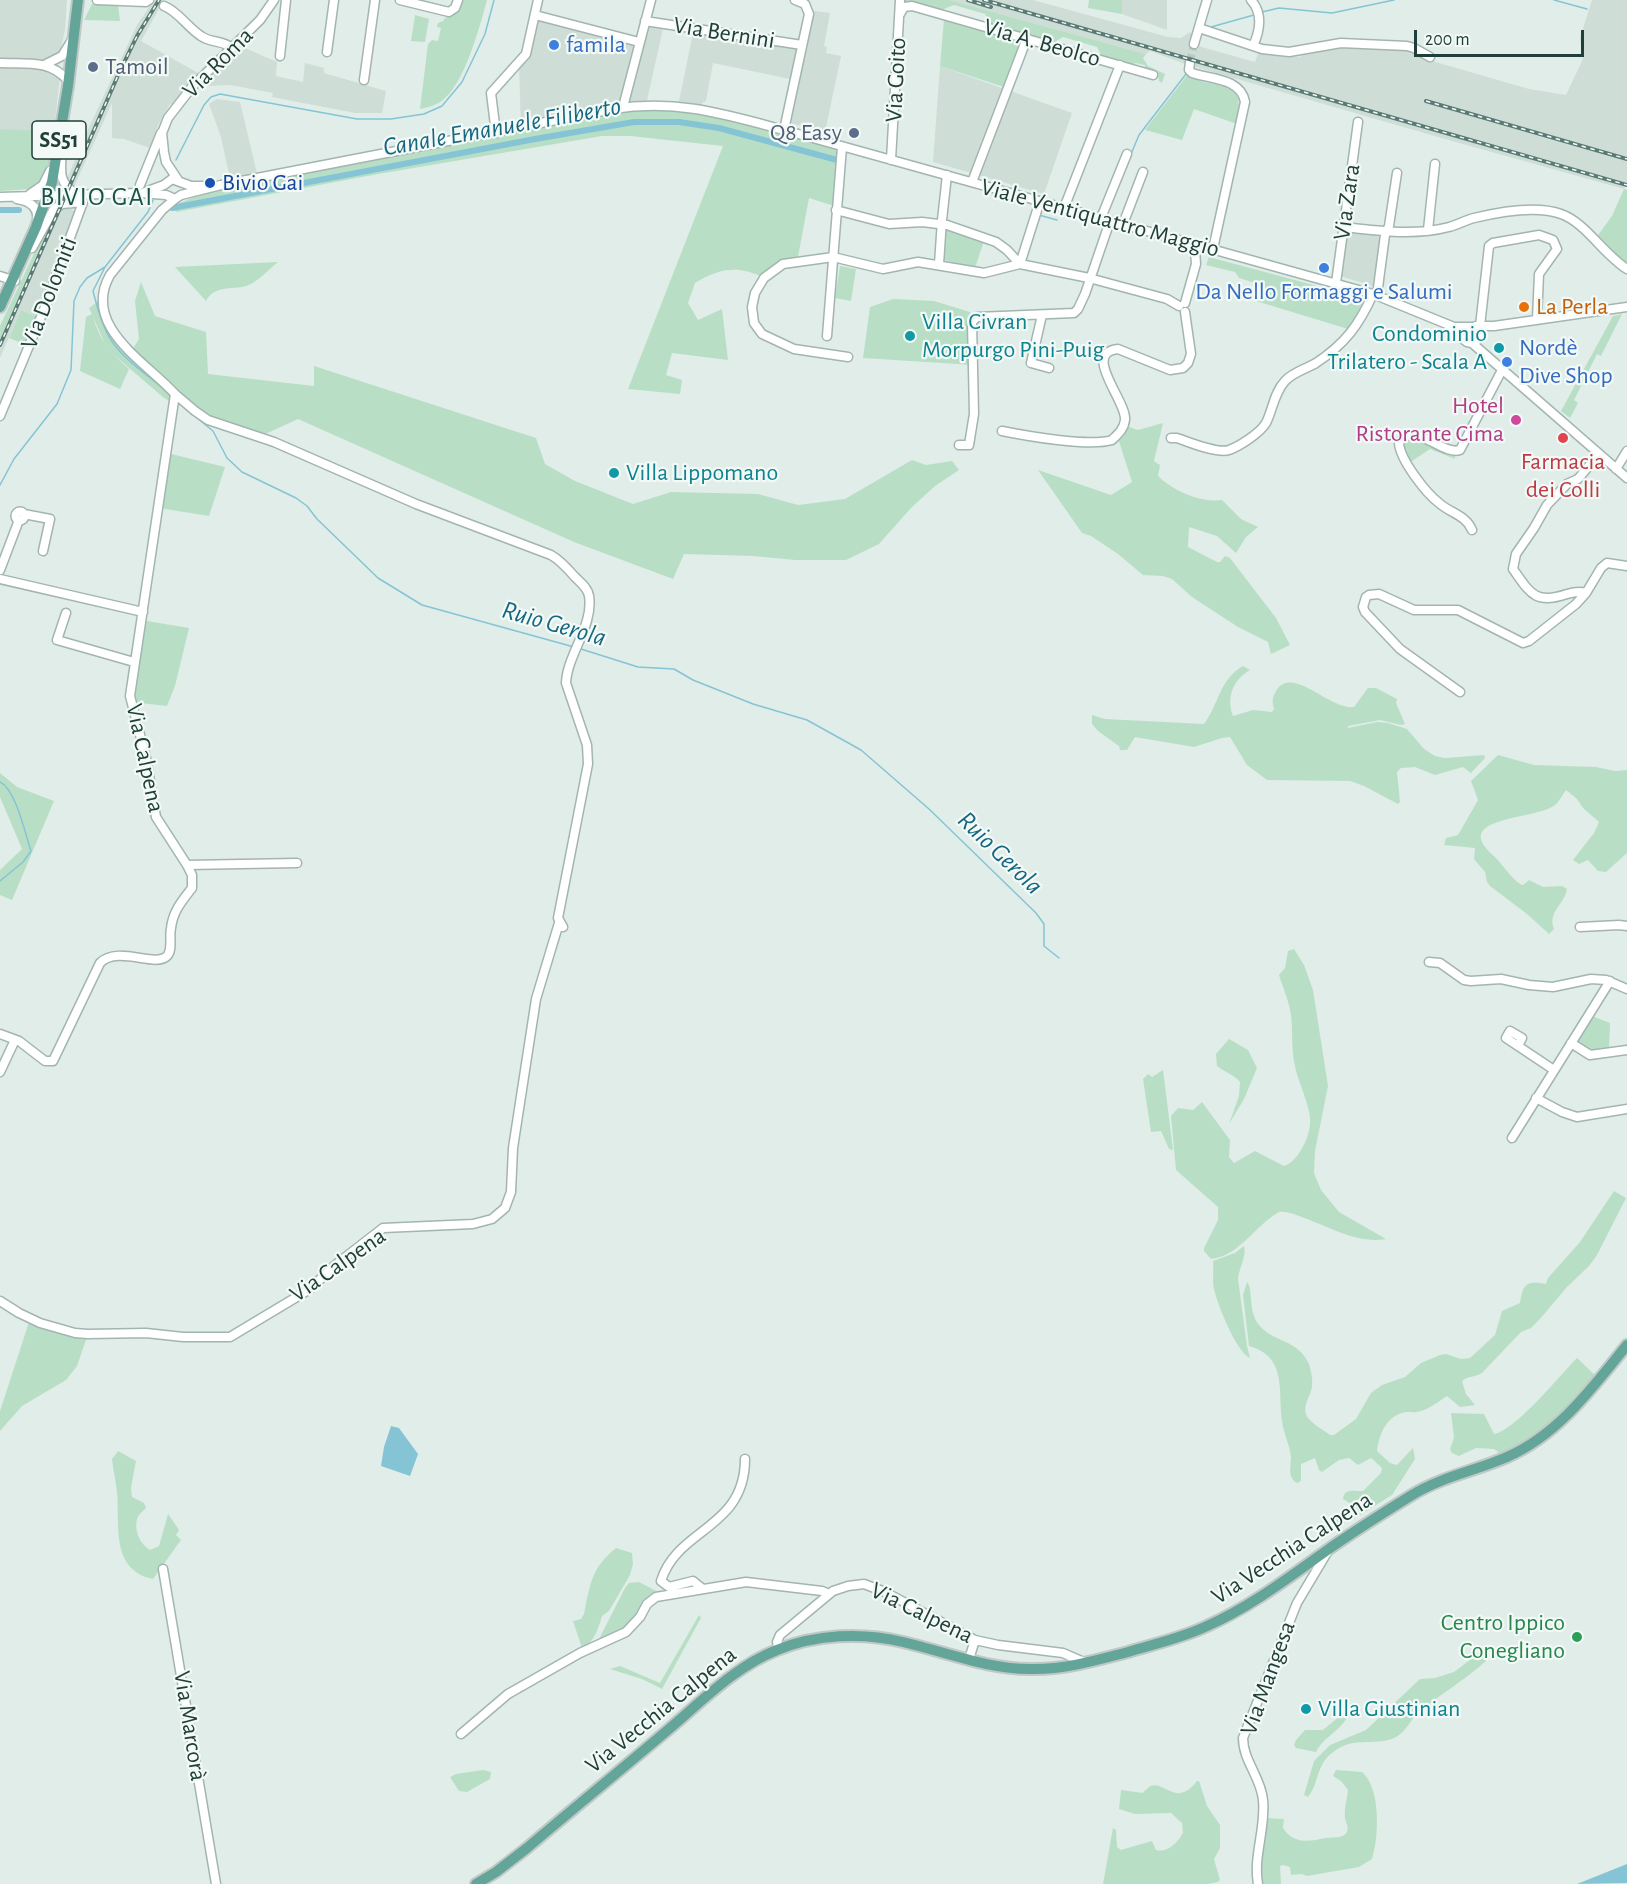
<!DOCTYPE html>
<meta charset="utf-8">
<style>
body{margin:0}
#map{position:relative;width:1627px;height:1884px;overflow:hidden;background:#e1ede8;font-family:"Alegreya Sans",sans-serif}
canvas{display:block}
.scale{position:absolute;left:1414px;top:30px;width:170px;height:27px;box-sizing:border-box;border:3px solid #203f38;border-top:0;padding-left:8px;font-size:18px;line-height:21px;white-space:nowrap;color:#203f38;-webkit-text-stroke:4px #f2f9f6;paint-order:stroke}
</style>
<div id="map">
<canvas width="1627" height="1884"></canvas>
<div class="scale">200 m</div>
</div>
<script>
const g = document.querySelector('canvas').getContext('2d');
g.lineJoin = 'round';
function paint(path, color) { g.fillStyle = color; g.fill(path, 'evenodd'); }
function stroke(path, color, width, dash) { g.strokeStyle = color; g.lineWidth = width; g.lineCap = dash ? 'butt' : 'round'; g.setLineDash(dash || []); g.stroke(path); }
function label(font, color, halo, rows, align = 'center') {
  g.font = font + ' "Alegreya Sans",sans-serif'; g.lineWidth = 4.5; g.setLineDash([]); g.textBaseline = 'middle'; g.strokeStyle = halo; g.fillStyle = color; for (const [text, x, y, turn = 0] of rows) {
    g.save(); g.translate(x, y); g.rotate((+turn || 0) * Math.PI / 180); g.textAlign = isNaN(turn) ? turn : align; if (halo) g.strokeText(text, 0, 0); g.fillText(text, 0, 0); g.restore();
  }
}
paint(new Path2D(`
 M0,0H67L65,30L59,56L48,60L40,61L0,59Z
 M154,0H164L141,41L200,74L236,44L277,62L276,76L303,82L305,63L324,68V73L386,91L382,113H355L272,97L273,93L230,85L209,86L202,83L192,87L175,106L170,104L158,125L150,148L124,139L112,138V103L73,189L66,182L83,140L137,25Z
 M949,0H1033L1168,37L1181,38L1190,32L1193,35L1191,44L1255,62L1259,51L1301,57L1302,53L1339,45L1408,49L1425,59L1529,89L1566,95L1583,59L1580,38L1592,0H1627V182L1624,189L1445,139L1185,64L1150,51L1146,54Z
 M1122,0H1167V30L1122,14Z
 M808,10L830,13L824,46L827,47L826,53L841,56L825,132L789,123L795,80L713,63L706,101L702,103L700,109L678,106L694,28L802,45Z
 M535,15L639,42L645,21L664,24L646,105L521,128L519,64Z
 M8,66L46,68L60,77L54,130L0,129V68Z
 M940,66L1072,113L1044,194L933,162Z
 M217,99L240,102L258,178L231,183L221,137L209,104Z
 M74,206L72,210L75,212L67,231L70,233L41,318L21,310L0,358V339L52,221V215L65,207Z
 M1346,229L1383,234L1376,287L1340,276Z`), '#cfddd7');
paint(new Path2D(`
 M461,0H487C480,26 465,81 445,98C438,105 429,107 420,109L428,44L432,40L438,41L441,28L437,27L438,23L443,21L447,16L458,11Z
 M901,0H949L1146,54L1143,58L1148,66L1165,74L1162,83L1159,81L1158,74L1145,68V65L1135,63L1134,66L1102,57L1097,47L1063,37L1053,43L990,24L985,14L954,5L941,10L913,2H907L903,4Z
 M1089,0H1122V14L1088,8Z
 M92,4L118,5L120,21L84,20Z
 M415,15L429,19L425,42L411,41Z
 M944,19L1020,41V45L1004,87L940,66Z
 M1188,74C1214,96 1247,66 1237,124L1194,109L1182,140L1145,130Z
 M678,106L842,147L834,206L809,198L797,262L783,264L764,278C739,265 719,268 695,283L688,303L698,320L722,309L728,360L672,353L666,375L682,380L680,394L628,389L723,146L630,136H602L378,174L176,212L173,206L196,196V194L581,116Z
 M0,129L58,130L44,181L31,189L0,191Z
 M1624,189L1627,190V265L1596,238L1612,216Z
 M50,219L52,221L0,339V326Z
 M947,230L984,241L975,268L944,260L945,232Z
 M1209,257L1362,298L1364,302L1348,329L1256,301L1265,286L1239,278L1235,272L1206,265Z
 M278,262C268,270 258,282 246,286C232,290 214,285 206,301L175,267Z
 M840,266L856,269L851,301L835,298Z
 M141,282L155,316L206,332L208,374L314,386V366L536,438L545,464L575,481L633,504L671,492L758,494L798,505L845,499L912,460L926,465L952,461L959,470L935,486L911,508L879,544L846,560H795L753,556L684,554L673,579L574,542L298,419L259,437L221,425L176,394L173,403L164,398L114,355L105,344L93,317C99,339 111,354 129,369L120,389L80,371L86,317L92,314L89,308L102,299L104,310L131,352L139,339L135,301Z
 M893,299L934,301L970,312L973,319V365L863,358L870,307Z
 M21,310L38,317L26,345L9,338Z
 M1622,314L1601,356L1597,354L1574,400L1578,403L1570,418L1561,411L1613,316Z
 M1163,423L1154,461L1160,465L1158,476C1174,491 1200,503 1222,500L1241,519L1258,527L1246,537L1236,553L1217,536L1189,527L1188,547L1217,562H1220L1225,556L1230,558L1276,618L1290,645L1271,654L1268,642L1238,627L1192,597L1172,579L1163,576L1143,575L1118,554L1091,536L1082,533L1038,470L1111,495L1132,482L1117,435L1124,425L1138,430Z
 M1412,438L1455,455V459L1430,449L1409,463L1402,453L1403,441Z
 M167,453L225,467L209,516L159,508Z
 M141,620L189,628L175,686L167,706L131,702Z
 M1243,666L1250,670C1233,680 1226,697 1233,716L1253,710L1272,712L1274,709C1272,702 1272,698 1276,691C1292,664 1329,710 1354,707L1368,688H1376L1397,699L1396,703L1405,724L1401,725L1380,720L1348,726V728L1377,722L1388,723L1407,729L1424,749L1435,756L1445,758L1484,755L1485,758L1471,773L1463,767L1435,775L1415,767L1401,768L1397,772L1400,802L1398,804L1364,786L1350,781L1267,780L1247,765L1230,737L1222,738L1194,747L1135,737L1127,750H1120L1119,746L1098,731L1092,724V715L1105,719L1204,724C1220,702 1219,680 1243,666Z
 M1498,755L1534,765L1596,767L1615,771L1627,770V853L1606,872L1598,871L1588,860L1579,864L1573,860L1594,833L1599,822L1583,808L1577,799L1566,790C1563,794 1559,802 1555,805C1537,820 1448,816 1494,856C1502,863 1514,883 1523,885L1529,880L1543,887L1562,886L1567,889C1565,904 1547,912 1554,929L1549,934L1527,914L1490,886L1487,882L1485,872L1474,859L1475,848L1444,845L1446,838L1458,835L1478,800L1471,781Z
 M0,773L17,787L54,801L12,900L0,895V870L22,849L0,797Z
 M1294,949L1304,965L1313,990L1328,1086L1315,1151L1314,1173L1321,1190L1339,1212L1386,1239C1359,1244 1331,1228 1307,1219C1298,1216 1288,1211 1279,1212C1254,1226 1241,1255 1211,1259L1204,1251V1248L1218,1220V1207L1176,1170L1171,1116L1178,1108L1193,1110L1202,1102L1230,1140L1229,1157L1234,1163L1255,1151L1284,1166C1298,1162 1309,1138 1310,1124C1312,1108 1298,1083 1295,1066C1291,1050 1293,1032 1291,1015C1289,1001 1283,988 1279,975L1285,968L1288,951Z
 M1592,1016L1610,1023L1609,1050L1590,1052L1575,1043Z
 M1229,1039L1248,1050L1257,1068L1244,1099L1229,1124L1239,1096L1240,1082C1235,1075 1224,1072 1217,1066L1216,1054Z
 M1163,1070L1173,1150L1169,1149L1161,1131L1151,1132L1143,1079L1148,1074L1152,1077Z
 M1614,1191L1626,1198L1597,1255L1589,1266L1567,1287L1539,1320L1531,1328L1521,1332L1482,1373C1476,1377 1467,1376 1462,1381L1466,1394L1475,1405L1460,1407L1447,1396C1438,1402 1428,1410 1417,1412C1412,1413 1407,1411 1402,1413C1385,1418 1379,1436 1377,1451L1390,1463L1397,1465L1413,1448L1415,1459L1392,1495L1354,1519L1328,1529L1324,1528L1326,1521C1338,1520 1347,1518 1354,1508L1353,1505L1343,1499C1344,1488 1354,1491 1363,1491L1381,1473L1382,1468L1371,1458L1358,1465L1349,1458L1339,1460L1322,1472L1319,1470L1315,1458L1301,1464V1481L1297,1483C1287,1477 1291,1467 1291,1457C1290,1445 1283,1433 1282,1420C1278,1389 1287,1357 1249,1346L1243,1295L1247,1282C1254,1291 1247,1309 1259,1325C1274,1343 1298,1339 1309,1364C1311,1371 1313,1380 1312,1387C1310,1398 1301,1407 1308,1418C1313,1424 1323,1430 1330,1435H1334L1356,1419L1371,1393L1382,1385L1405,1377L1421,1363L1440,1355L1446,1354L1461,1359L1470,1358L1495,1335L1502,1311L1520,1303C1523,1285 1525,1280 1546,1284L1548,1278L1580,1242Z
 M1244,1246C1247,1256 1239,1268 1238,1279L1247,1346L1250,1358C1237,1353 1217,1304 1214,1289C1212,1280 1214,1270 1213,1261L1235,1253Z
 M30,1319L88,1334L77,1366L66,1380L22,1406L0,1431V1411Z
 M1577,1358L1596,1376L1547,1428L1503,1456L1494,1449L1476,1448L1459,1456L1452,1453L1450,1449L1454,1438L1451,1413L1484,1414L1494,1434C1516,1430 1560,1375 1577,1358Z
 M118,1451L136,1461L131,1488L132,1497L144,1503L146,1508C143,1511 138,1515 137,1519C134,1531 140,1544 150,1550L159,1546L168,1514L179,1530L176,1535L181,1540L153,1579C110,1570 120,1524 117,1492C116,1481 113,1470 112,1459Z
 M616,1548L632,1553L633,1564L630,1575L609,1611L602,1616C598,1629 594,1643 582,1648L573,1621L581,1619L584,1614C590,1585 591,1568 616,1548Z
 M639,1582L658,1592L693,1587L659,1597L627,1630L598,1641L625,1588L629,1583Z
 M699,1615L701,1618L662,1689L642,1679L610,1669L620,1666L660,1683Z
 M1487,1647L1489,1652L1486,1661C1464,1681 1437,1696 1416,1715C1408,1724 1405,1733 1394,1738C1372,1747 1354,1735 1332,1753C1316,1765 1319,1784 1308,1797L1304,1795L1314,1761L1330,1745L1366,1730L1420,1679L1435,1678L1454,1672Z
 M1346,1711L1348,1714C1344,1729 1324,1736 1316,1752L1296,1748L1294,1745L1296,1740L1305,1730H1323Z
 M483,1770L491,1772L490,1779L467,1792L459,1791L450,1777L456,1774Z
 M1336,1770L1362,1772C1381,1788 1379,1837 1372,1859L1359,1867L1307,1876L1302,1874L1291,1875L1290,1867L1283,1865L1280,1866L1281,1884H1260L1265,1818L1284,1819L1283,1828C1293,1844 1309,1842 1325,1838C1332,1837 1343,1839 1347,1832C1349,1827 1346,1823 1345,1818C1344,1809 1347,1799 1348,1790L1341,1781L1333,1776Z
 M1197,1781H1199L1207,1806L1220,1825V1848L1214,1859L1220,1880L1218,1882L1208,1884H1103L1113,1828L1116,1830L1117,1847L1121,1850L1152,1841L1156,1850C1168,1853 1177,1843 1183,1833L1182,1823L1171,1813L1135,1814L1119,1809L1121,1790L1143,1793C1143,1792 1150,1786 1151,1786C1165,1781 1176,1808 1197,1781Z`), '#b8dfc5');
paint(new Path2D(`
 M391,1426L399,1428L418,1454L410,1476L381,1466L384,1447Z
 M1627,1864V1883L1577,1884Z`), '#85c4d5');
stroke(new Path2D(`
 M1554,0L1587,9
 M1262,12L1279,8L1332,13L1394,0
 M1211,27L1254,15
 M1131,154L1139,135L1186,74
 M176,160L204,105L211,97L220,94L357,119H391L424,114L442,106L462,82L485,34L494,0
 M1039,215L1057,220
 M105,267L93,291C97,307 102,326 111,340C123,359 150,377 168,392
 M185,408L213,431L227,458L242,472L296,498L307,506L317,519L378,578L422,605L574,647
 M0,485L14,459L57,404L71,370L74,301L80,287L87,278L105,267L148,212L153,200
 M581,649L638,667L674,669L693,680L753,704L807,720L861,750L929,809L1036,913L1044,924V946L1059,958
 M0,782C16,790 25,833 31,851L23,862L0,881`), '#85c4d5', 1.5);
stroke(new Path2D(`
 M172,208L535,139L634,122H679L719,128L837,160
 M0,210H19`), '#85c4d5', 6);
stroke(new Path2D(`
 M1190,62L1194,44`), '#bacac5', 8, [8, 4]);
const minor = new Path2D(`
 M97,0L146,2L149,0
 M400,0L449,12L455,8L458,0
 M1251,0C1263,13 1260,31 1253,46
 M164,6C179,12 187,27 201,36C210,43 223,40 232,48
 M900,14L904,7L912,6L1153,75
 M535,15L639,42
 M645,21L802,45
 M1199,28L1262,49L1289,52L1341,43L1407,46L1414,48L1430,57
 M1194,44L1207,0
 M327,52L334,0
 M280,56L286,0
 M1190,62L1189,70L1192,73C1210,79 1241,78 1245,102L1213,249
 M0,63C25,64 51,59 68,81
 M44,65L62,56L72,40
 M364,80L375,0
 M623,107L651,0
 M784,130L809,14L805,4L795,0
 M496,133L491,93L526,54L538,0
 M62,150C61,168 57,184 76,193
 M891,160L900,0
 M178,180L166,162L164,152L162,133L168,118L192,87L260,20L274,0
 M972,182L1027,38
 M140,185L161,133
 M145,192L164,185L172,179L191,186H205
 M30,194L43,185L50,171
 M0,197L140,193L166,195L175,199L181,195L221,185L613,109C677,99 724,114 784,130L1373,294L1454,327H1476C1482,333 1480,341 1472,343
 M17,199C30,201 39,207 37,222
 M1064,208L1120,65
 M836,210L889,224L922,222L947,225L996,242L1007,250L1020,264
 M1101,218L1127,154
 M1123,224L1143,172
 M1344,227C1378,231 1415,236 1449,227C1457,225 1466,220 1474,218C1499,212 1536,205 1561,214C1585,222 1604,255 1627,269
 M1428,230L1435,164
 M32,248L54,209L62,204L83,202
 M939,264L942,220L947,175
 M1020,264L1040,201
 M0,276L15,281
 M1336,283L1358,122
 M1377,295L1385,235L1389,226L1397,173
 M1185,303L1196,264L1195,251L1198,245
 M1042,315L1031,363L1049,368
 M1476,326H1494L1627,307
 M1480,326L1489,246L1493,243L1539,235L1553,240L1557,249L1539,274L1537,319
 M1449,329L1467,342L1472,343L1627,478
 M827,336L842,147
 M848,357L794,349L762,334L754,323L752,307L755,293L764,278L783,264L833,257L883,269L918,262L984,273L1020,264L1089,278L1167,299L1179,306
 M175,394L195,411L208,420L274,442L416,504L551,555C560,560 568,569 575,577C580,582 588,588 589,596C594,625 567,655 566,683L587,745L588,764L558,918L563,927
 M0,416L43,312L83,202
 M1002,431C1027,436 1089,447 1112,440C1118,434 1124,429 1125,420C1127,401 1081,353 1118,349L1170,370L1183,368L1188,363L1191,354L1185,312
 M1171,438H1177C1189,442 1217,454 1229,450C1240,446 1260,433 1266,423C1273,409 1274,393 1285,381C1293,372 1306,369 1316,363C1345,344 1359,325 1373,294
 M959,445H969L974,414L972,322L977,317L1074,313L1078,309L1085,294L1110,221
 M1599,454L1578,479L1567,484L1547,505L1534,528L1516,554L1513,569C1530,593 1535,605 1567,594C1574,592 1579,591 1586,593L1601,568L1607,563L1627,566
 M1616,469L1627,451
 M15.5 516a4.5 4.5 0 1 1 9 0a4.5 4.5 0 1 1-9 0Z
 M24,514L50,519L43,551
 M1472,530C1466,515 1450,513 1439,503C1426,493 1400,460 1399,443C1413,419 1442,456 1460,450L1502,370
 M0,570L19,520
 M0,579L143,612
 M66,613L57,640L134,662
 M1460,692L1400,649L1365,612L1363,607L1366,597L1369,595L1379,594L1414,610H1458L1523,643L1529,641L1576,604L1586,593
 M187,865L297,863
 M1580,927L1619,925L1627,926
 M1429,962L1440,963L1464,980L1471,981L1501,979L1529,985L1553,987L1591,979L1606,980L1627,989
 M0,1034L19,1041L45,1061H53L100,963C118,945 155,968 167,956C173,950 169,936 171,928C173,911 182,901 192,888V875L187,865L156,817L146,758L130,696L175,394C146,362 81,326 110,275L162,210L175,199
 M1571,1043L1590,1055L1627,1050
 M1518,1046L1506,1038L1510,1031L1522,1038L1518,1046L1554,1070
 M0,1072L15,1040
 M1536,1098L1562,1112L1577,1117L1627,1109
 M1512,1138L1610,981
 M0,1301L19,1313L40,1323L75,1333L88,1334L146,1333L183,1337H230L310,1289L334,1266L383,1228L473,1224L492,1219L505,1208L511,1192L513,1148L536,999L559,923
 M163,1569L216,1884
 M703,1589L693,1581L669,1587L661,1581C677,1528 745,1529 745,1459
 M779,1649L777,1642L780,1635L833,1591L848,1586L864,1584L885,1592L975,1640L998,1645L1063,1653L1086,1663
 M969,1659L975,1640
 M461,1734L508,1694L580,1653L626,1632L640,1617L647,1604L656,1597L746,1582L822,1591L829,1594
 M1258,1884C1253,1856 1266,1828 1263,1800C1261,1777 1243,1761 1243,1738L1297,1603L1328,1551`);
const major = new Path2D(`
 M0,307L36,227L52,182L68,86L78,0
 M476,1884L496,1872L527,1848C574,1808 622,1769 669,1729C702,1701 736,1666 777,1650C816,1634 862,1632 903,1642C946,1652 989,1670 1034,1669C1067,1669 1097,1660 1128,1652C1154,1644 1182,1638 1207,1626C1250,1607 1288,1578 1326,1551C1354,1531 1383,1513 1412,1495C1441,1477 1475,1471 1507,1457C1558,1435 1593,1387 1627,1345`);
stroke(minor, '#a3b5b0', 11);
stroke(major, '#c1c9c7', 14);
stroke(minor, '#fff', 8);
stroke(major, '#63a598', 10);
const rail = new Path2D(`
 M968,0L991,7
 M984,0L1627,185
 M1426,101L1627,159
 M0,345L119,73L137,36L159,0`);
stroke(rail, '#5a7a74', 4);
stroke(rail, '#f2f9f6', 1.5, [4.5]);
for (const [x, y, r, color] of [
 [554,45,6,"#3f7fe0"],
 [93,67,6,"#5c6f8a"],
 [854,133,6,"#5c6f8a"],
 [210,183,6,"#1a4fb4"],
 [1324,268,6,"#3f7fe0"],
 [1524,307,6,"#e8710a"],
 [910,336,6,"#0f9aa8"],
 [1499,348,6,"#0f9aa8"],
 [1507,362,6,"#3f7fe0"],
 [1516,420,6,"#d1479c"],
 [1563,438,6,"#e0444e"],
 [614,473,6,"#0f9aa8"],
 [1577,1637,6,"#2e9e5b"],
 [1306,1709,6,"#0f9aa8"]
]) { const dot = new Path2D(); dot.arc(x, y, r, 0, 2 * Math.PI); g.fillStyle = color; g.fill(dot); stroke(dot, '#f2f9f6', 2); }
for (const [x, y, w] of [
 [59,140,54]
]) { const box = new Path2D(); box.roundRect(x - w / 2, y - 19, w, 38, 4.5); g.fillStyle = '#f2f9f6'; g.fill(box); stroke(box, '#203f38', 1.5); }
label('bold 22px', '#203f38', null, [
 ["SS51",59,140]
]);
label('24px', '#203f38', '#f2f9f6', [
 ["Via Bernini",724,33,9],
 ["Via A. Beolco",1042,43,16],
 ["Via Roma",218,63,-45],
 ["Via Goito",896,80,-87],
 ["Via Zara",1347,202,-82],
 ["Viale Ventiquattro Maggio",1100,218,15],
 ["Via Dolomiti",49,293,-69],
 ["Via Calpena",145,758,78],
 ["Via Calpena",338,1265,-35],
 ["Via Vecchia Calpena",1292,1548,-33],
 ["Via Calpena",922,1613,26],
 ["Via Mangesa",1268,1678,-70],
 ["Via Vecchia Calpena",661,1710,-39],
 ["Via Marcorà",190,1726,81]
]);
label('24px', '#366cbe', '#f2f9f6', [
 ["famila",566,45],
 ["Da Nello Formaggi e Salumi",1324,292,"center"],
 ["Nordè",1519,348],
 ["Dive Shop",1519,376]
], 'left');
label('24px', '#4e5e75', '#f2f9f6', [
 ["Tamoil",105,67],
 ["Q8 Easy",842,133,"right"]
], 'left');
label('24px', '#164399', '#f2f9f6', [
 ["Bivio Gai",222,183]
], 'left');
label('24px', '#c56008', '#f2f9f6', [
 ["La Perla",1536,307]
], 'left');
label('24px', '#0d838f', '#f2f9f6', [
 ["Villa Civran",922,322],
 ["Morpurgo Pini-Puig",922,350],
 ["Condominio",1487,334,"right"],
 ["Trilatero - Scala A",1487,362,"right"],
 ["Villa Lippomano",626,473],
 ["Villa Giustinian",1318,1709]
], 'left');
label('24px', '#b23c85', '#f2f9f6', [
 ["Hotel",1504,406],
 ["Ristorante Cima",1504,434]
], 'right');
label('24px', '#be3a42', '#f2f9f6', [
 ["Farmacia",1563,462],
 ["dei Colli",1563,490]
]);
label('24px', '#27864d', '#f2f9f6', [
 ["Centro Ippico",1565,1623],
 ["Conegliano",1565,1651]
], 'right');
label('italic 26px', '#16667f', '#f2f9f6', [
 ["Canale Emanuele Filiberto",502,127,-10],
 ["Ruio Gerola",554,624,16],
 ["Ruio Gerola",1000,853,44]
]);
g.letterSpacing = '1.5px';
label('26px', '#1b5248', '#f2f9f6', [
 ["BIVIO GAI",97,197]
]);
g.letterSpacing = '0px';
</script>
